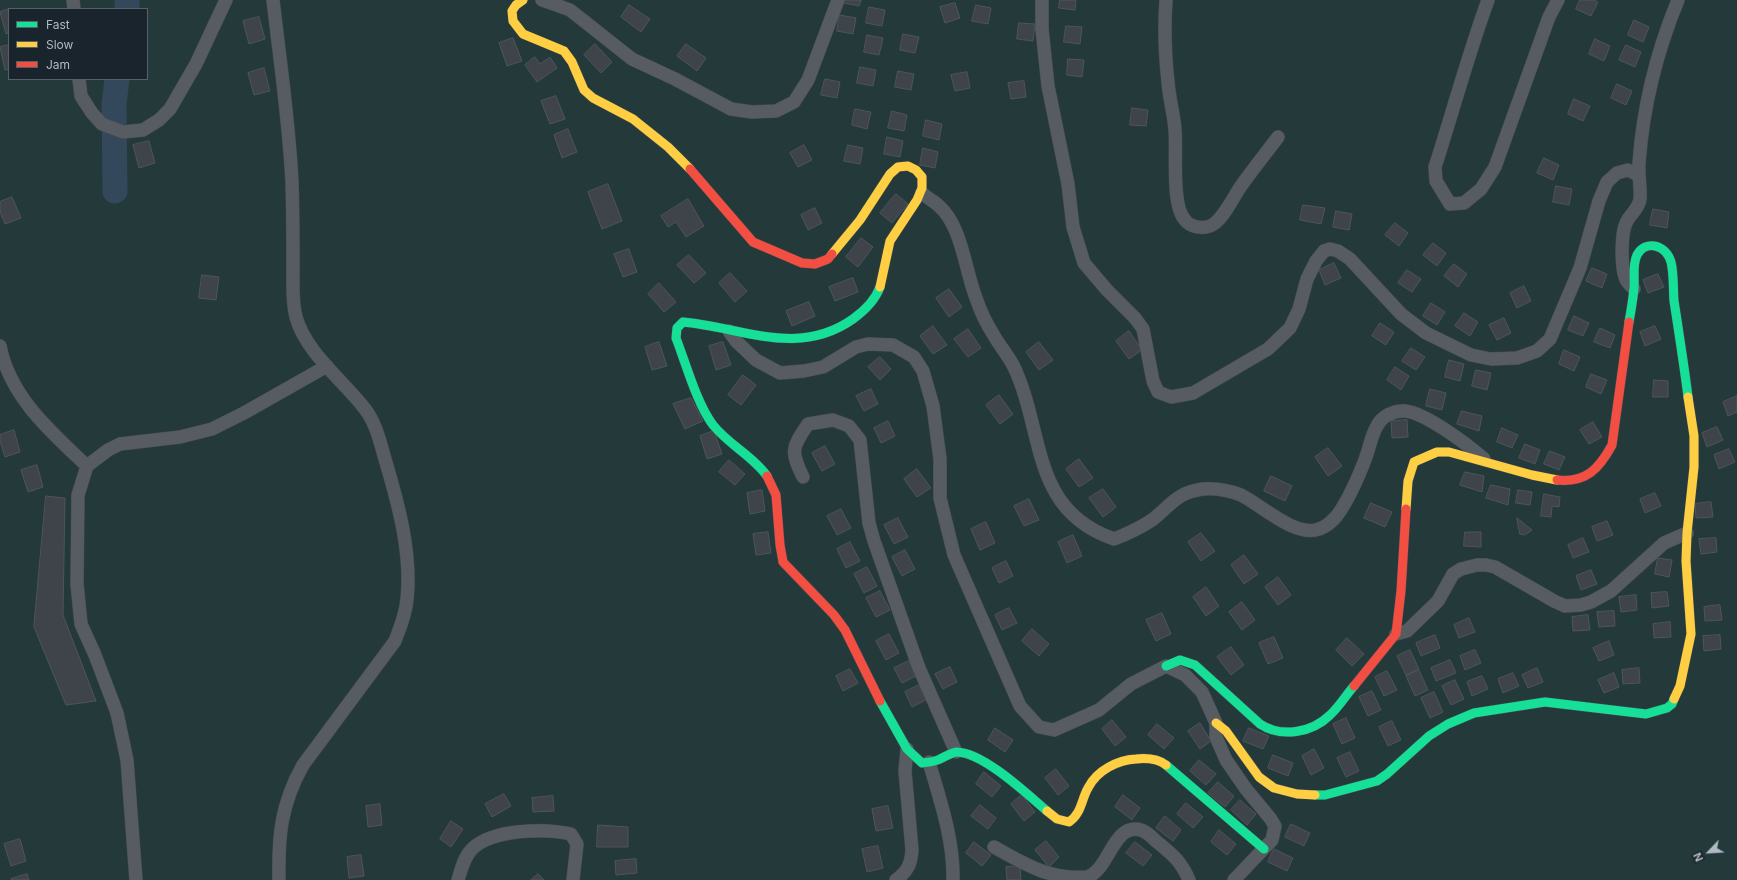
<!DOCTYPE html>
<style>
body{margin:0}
#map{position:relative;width:1737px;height:880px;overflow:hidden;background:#262d33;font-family:Inter,sans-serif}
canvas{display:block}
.legend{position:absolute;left:8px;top:8px;width:140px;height:72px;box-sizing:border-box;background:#1a242d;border:1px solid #56606a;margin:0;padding:5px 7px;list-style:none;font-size:12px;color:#afbac5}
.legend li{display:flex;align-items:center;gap:8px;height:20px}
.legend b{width:20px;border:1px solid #56606a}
.north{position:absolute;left:1689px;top:832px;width:40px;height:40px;-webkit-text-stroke:3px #1a242d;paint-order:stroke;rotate:245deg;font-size:11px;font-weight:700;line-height:16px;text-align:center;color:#afbac5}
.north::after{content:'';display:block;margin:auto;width:14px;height:18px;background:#afbac5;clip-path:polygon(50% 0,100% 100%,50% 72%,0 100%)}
</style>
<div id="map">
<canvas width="1737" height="880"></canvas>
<ul class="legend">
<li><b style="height:5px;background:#16e098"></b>Fast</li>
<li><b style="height:5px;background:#ffcf43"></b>Slow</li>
<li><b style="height:5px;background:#f24e42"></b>Jam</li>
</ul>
<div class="north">N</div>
</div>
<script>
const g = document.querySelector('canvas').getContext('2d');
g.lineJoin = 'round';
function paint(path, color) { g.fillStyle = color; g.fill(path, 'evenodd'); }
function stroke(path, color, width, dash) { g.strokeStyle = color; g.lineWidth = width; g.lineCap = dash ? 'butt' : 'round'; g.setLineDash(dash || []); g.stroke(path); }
paint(new Path2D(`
 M0,0H1737V880H0ZM9,9H147V79H9Z`), '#243939');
stroke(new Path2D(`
 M127,9V0
 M115,191L114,104L117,79`), '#33495b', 25);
const building = new Path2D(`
 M844,0H861L859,6L844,3Z
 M1060,0H1076L1075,10L1059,8Z
 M1580,0H1594L1598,2L1591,16L1576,9Z
 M955,3L960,18L945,23L940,7Z
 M629,5L650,19L641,32L621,17Z
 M976,5L991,8L988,24L972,21Z
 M869,7L885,10L882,26L866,23Z
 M9,9V33L6,34L0,12Z
 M840,15L856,18L853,34L837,31Z
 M259,17L265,39L249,44L243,21Z
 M1634,20L1649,27L1643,42L1628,35Z
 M1019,23L1035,24L1033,41L1017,39Z
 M1066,26L1082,27L1080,44L1064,42Z
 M903,34L919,37L915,53L900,50Z
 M867,35L883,38L879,55L864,52Z
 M513,38L522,61L507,66L499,43Z
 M1595,39L1610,46L1604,61L1589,54Z
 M595,44L612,62L601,73L584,55Z
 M686,44L706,58L697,71L677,56Z
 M9,45V69L5,70L0,47Z
 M1626,45L1641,52L1635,67L1619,60Z
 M535,57L540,64L550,57L557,68L537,82L525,65Z
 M1068,59L1084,60L1082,77L1067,75Z
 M860,67L876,70L873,86L857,83Z
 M264,68L270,91L254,95L248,73Z
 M898,71L914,74L911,90L895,87Z
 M967,72L970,88L955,91L951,75Z
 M825,79L840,82L837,98L821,95Z
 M1024,81L1026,97L1011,99L1008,83Z
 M1617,84L1632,91L1626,105L1611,98Z
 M556,96L565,119L550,124L541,101Z
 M1574,99L1590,106L1583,121L1568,114Z
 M1132,108L1148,110L1146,126L1130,125Z
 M855,109L871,112L867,129L852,125Z
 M892,111L907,115L904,131L888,128Z
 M926,120L942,124L939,140L923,136Z
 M568,129L577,152L562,158L554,135Z
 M887,137L903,141L900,157L884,154Z
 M149,141L155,163L139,168L133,145Z
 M804,145L812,160L798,167L790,153Z
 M848,145L863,148L860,164L844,161Z
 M923,148L938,152L935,168L920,165Z
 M1544,158L1559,165L1553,180L1537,173Z
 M608,184L622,221L602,229L588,192Z
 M1556,186L1572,189L1569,205L1553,202Z
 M896,194L908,204L892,223L880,213Z
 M12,197L21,218L5,224L0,212V202Z
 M688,199L704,226L686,237L676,222L668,227L661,216Z
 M1303,205L1325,208L1321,224L1300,220Z
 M815,208L822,223L808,230L801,215Z
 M1653,209L1669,212L1667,228L1650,225Z
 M1336,211L1352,214L1349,230L1333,227Z
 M1395,223L1408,233L1399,246L1385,235Z
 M861,238L873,247L858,267L846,257Z
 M1433,243L1446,253L1437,266L1423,255Z
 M629,249L637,272L623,277L614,254Z
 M689,255L706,273L694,283L677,265Z
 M1334,263L1341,278L1325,285L1319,270Z
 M1454,264L1467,274L1458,287L1444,276Z
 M1592,268L1607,274L1602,288L1586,281Z
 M1407,270L1421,279L1412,292L1398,283Z
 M730,273L747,291L735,302L719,283Z
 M1658,274L1664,287L1648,293L1643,280Z
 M202,275L219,277L216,300L199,298Z
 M853,278L858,292L835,301L829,287Z
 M659,283L676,302L664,312L648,294Z
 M1524,286L1531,301L1517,308L1510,293Z
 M949,289L962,307L949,317L936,298Z
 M809,302L815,316L792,326L786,311Z
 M1431,303L1445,312L1437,325L1423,316Z
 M1464,313L1478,322L1470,336L1455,326Z
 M1574,316L1589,323L1583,336L1568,330Z
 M1504,318L1511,333L1497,340L1489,325Z
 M1380,323L1394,332L1386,345L1372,336Z
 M933,326L947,345L933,354L920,336Z
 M1655,326L1661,339L1645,346L1640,332Z
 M1600,328L1615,335L1610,348L1594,342Z
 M968,329L981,348L968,357L954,339Z
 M1129,331L1142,350L1129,359L1116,341Z
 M659,342L667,366L652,370L645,347Z
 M723,342L731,365L716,370L709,346Z
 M1039,342L1053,360L1039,370L1026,352Z
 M1411,348L1425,357L1416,370L1402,361Z
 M1564,350L1580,357L1574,371L1559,364Z
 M880,357L891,369L880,380L868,367Z
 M1449,360L1464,364L1460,381L1445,377Z
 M1395,367L1409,376L1401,390L1387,380Z
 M1476,370L1491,373L1487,390L1472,386Z
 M1591,374L1607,380L1601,394L1586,387Z
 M743,375L756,385L741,405L728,395Z
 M1654,380L1668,381V397H1653Z
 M871,389L878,404L864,411L856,396Z
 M1430,389L1446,393L1442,410L1426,406Z
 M999,395L1013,414L1000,424L986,405Z
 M1737,396V412L1728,416L1723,402Z
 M691,398L703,421L685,429L673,404Z
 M1462,411L1482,416L1479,431L1457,424Z
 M1407,420L1408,437L1392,438L1391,421Z
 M888,421L895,436L881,443L874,428Z
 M1593,422L1602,437L1589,444L1580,430Z
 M1717,427L1723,440L1707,447L1702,433Z
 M1502,428L1518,435L1512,448L1497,442Z
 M14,430L20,452L5,457L0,441V435Z
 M714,431L722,454L707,459L700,436Z
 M1525,444L1540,450L1535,464L1519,458Z
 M825,446L835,464L822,471L812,453Z
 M1328,448L1342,466L1328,476L1315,457Z
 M1729,449L1735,462L1719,469L1714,455Z
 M1550,451L1565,457L1559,470L1544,464Z
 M1079,459L1093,478L1079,487L1066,469Z
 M729,460L745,474L735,485L719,472Z
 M37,465L43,487L28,492L21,470Z
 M917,469L931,488L917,497L904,479Z
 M1465,472L1484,476L1482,492L1460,485Z
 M1271,476L1292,486L1285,501L1264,491Z
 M1491,485L1510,489L1508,505L1486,498Z
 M1103,489L1116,507L1103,517L1089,498Z
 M762,490L765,511L750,514L747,493Z
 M1518,490L1532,492L1530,505L1516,503Z
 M1655,493L1661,506L1645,513L1640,499Z
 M1544,494L1560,497L1559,507L1552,506L1551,517L1541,516Z
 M46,496L65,498L63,615L96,701L66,705L34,627Z
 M1029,499L1039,520L1024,526L1014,506Z
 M1711,502L1713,517L1696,518L1695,504Z
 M1371,503L1392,512L1385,527L1364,518Z
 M841,509L851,528L837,535L827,516Z
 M898,518L908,537L894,544L884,525Z
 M1517,518L1532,530L1525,535L1520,534Z
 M1607,521L1613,535L1597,541L1592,527Z
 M986,522L995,543L980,550L971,529Z
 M768,532L771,553L756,555L753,534Z
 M1465,532H1481V547L1464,546Z
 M1201,533L1215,551L1201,561L1188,542Z
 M1073,535L1082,556L1067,563L1058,542Z
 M1583,538L1589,552L1573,558L1568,545Z
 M1716,538L1717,552L1701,554L1699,539Z
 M850,542L860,561L846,568L837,549Z
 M905,550L915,569L902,576L892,557Z
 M1244,555L1258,574L1244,584L1231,565Z
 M1658,558L1672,560L1669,577L1655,574Z
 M1006,561L1013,576L999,583L992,568Z
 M867,567L877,586L864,593L854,574Z
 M1591,570L1597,584L1581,590L1576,576Z
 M1278,577L1291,595L1278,605L1265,587Z
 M1206,587L1219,606L1206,616L1193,597Z
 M880,591L890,610L876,617L866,598Z
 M1667,592L1669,606L1652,608L1651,593Z
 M1636,595L1637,610L1621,612L1619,597Z
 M1242,602L1255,620L1242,630L1229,612Z
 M1720,605L1722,620L1705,621L1704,607Z
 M1009,608L1017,623L1002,630L995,615Z
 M1614,611L1615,626L1599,627L1597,612Z
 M1162,613L1171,634L1156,641L1146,620Z
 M1588,615L1590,630L1573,631L1572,617Z
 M1469,618L1475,632L1459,638L1454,625Z
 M1670,622L1671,637L1654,638L1653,624Z
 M1032,629L1049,644L1039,656L1022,641Z
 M889,634L899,653L886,660L876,641Z
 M1435,635L1440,648L1421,656L1416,643Z
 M1720,635L1721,649L1704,651L1703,636Z
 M1274,637L1283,658L1268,664L1259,643Z
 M1347,638L1364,654L1352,666L1336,650Z
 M1609,641L1614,655L1599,661L1593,648Z
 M1231,647L1244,665L1231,675L1217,657Z
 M1410,650L1419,669L1406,675L1397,656Z
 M1475,650L1481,663L1465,670L1460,656Z
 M1450,660L1456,673L1436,681L1431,668Z
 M909,661L916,676L902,683L894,668Z
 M950,667L957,682L943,689L935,674Z
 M1537,668L1543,682L1528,688L1522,675Z
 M1639,668L1640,683L1623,684L1622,670Z
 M850,669L858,683L843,691L836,676Z
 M1419,670L1428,690L1415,696L1406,676Z
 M1387,671L1397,690L1384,696L1375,677Z
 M1513,673L1519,686L1503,693L1498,679Z
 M1614,673L1619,687L1604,693L1598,680Z
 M1482,676L1488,689L1472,696L1467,682Z
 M1455,680L1464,699L1451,705L1442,686Z
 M919,685L926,700L912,707L905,692Z
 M1372,691L1381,710L1368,716L1359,697Z
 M1434,692L1443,712L1430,718L1421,698Z
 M1346,718L1355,738L1342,744L1333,724Z
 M1112,720L1126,737L1115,746L1102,729Z
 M1392,721L1401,740L1388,746L1379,727Z
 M1200,723L1211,741L1200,749L1188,731Z
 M1157,724L1174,738L1164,749L1148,735Z
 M995,728L1013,740L1005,752L988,740Z
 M1249,728L1269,736L1263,749L1243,741Z
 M1314,749L1324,768L1311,775L1302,756Z
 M1350,752L1359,771L1346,777L1337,758Z
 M1273,755L1293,763L1288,776L1268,768Z
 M1199,760L1216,774L1206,785L1190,771Z
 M1056,769L1069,786L1058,795L1045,778Z
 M984,772L1001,786L992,797L976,784Z
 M1218,782L1234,796L1225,807L1208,793Z
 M504,794L511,806L492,817L485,804Z
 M1022,795L1035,812L1024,821L1011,804Z
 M1123,795L1140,808L1132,820L1115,807Z
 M553,796L554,811L533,812L532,798Z
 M1240,800L1256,814L1247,825L1231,810Z
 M1186,803L1203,817L1193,828L1177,814Z
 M380,804L382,825L368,827L366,806Z
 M980,805L996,818L988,829L971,816Z
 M888,806L893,828L876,831L872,809Z
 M1165,816L1181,830L1173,841L1156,828Z
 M451,821L463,829L451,847L440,839Z
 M1291,824L1310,833L1304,846L1285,837Z
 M598,825L628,827V847H597Z
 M1219,830L1236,844L1227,855L1211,842Z
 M20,839L26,861L11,866L4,844Z
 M1046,841L1059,857L1049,867L1035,850Z
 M974,842L991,855L982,866L966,853Z
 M1135,842L1152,855L1143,866L1126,853Z
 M878,846L883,868L867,872L862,849Z
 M1274,849L1293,858L1287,871L1268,862Z
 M361,855L364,876L349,878L347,857Z
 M636,859L637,873L616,875L615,861Z
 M1020,866L1021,880H1007L1006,867Z
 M27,874L29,880H12L11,879Z
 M538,874L544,880H531Z`);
paint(building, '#3e4449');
stroke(building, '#4e545b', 1);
const street = new Path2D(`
 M73,0L74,9
 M273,0C280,61 289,121 292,182C293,211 293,241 293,270C293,285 292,303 296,317C306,353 343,380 365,409C376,423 380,442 385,459C398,503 412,553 407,599C406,614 400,628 395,641L303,765C281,804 278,836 279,880
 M542,0L570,10L632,59L675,79L731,109L752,112L776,111L794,102L808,80L838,0
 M1042,0V29L1048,86L1068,184L1073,227L1084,263L1107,290L1135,318L1143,329L1153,381L1158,392L1171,397L1193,393L1268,349L1290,328L1299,309L1307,279L1316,261L1324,251L1330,249L1338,251L1350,259L1401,314L1426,333L1471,355L1491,359L1517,358L1537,351L1550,339L1580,268L1599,201L1607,182L1617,173L1628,170L1638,175
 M1166,0C1164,27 1165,55 1168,82C1169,98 1174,114 1175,130C1177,151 1171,205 1185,220C1190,227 1202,229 1210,226C1223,221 1233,197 1241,186C1253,169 1266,153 1278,137
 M1488,0C1468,55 1453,111 1435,167L1436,181L1450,204L1464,203L1481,189L1495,167L1549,17L1558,0
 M79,79L81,96L92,113L102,124L123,132L143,130L159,120L170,109L196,64L226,0
 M922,193C927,198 934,201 939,206C962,226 965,270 976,298C980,310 986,323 993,334C999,345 1008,355 1014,367C1045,433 1030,510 1114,539C1127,534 1140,528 1152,520C1170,506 1177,492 1203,489C1216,488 1228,490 1241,495C1261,505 1296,538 1319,529C1334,524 1342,509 1349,496C1356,482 1362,469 1367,454C1370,445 1372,434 1377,426C1382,416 1394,410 1405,411C1426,413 1468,445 1484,459
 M1634,289C1631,286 1626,282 1625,277C1621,265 1621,234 1626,223C1630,214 1639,209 1640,199C1641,187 1638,175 1639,163C1643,108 1657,51 1678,0
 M729,331L736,341L756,360L780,373L804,371L823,367L856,347L868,344L893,345L914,357L923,371L933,406L940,459V498L954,555L1020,706L1039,727L1054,730L1099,710L1131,684L1166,666L1185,675L1202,692L1216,723V737L1226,760L1246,789L1270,818L1275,826L1272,840L1234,880
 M0,346C10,397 51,432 87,466
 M803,477C790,450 792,448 808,424L833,420L849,426L860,440L869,523L874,541L919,668L956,752
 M1396,634L1407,631L1438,601L1453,574L1461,569L1477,565H1486L1495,567L1554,601L1565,606L1581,605L1591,602L1611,591L1664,543L1687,533
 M929,762C940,800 954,840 953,880
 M994,847C1024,864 1050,880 1087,877C1109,871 1113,822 1141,830C1147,832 1152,837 1156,841C1172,854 1181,861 1189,880
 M136,880L127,760L117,713L95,655L81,624L77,584L78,495L87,466L108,450L120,444L180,437L212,429L244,413L327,366
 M458,880C461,870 464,857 472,849C492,829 545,828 571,834L577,844L573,880
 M896,880C908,871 911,864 912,850L905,771L907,749`);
const fast = new Path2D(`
 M1629,322C1631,311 1633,299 1634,288C1635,278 1632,265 1637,255C1646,239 1666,245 1671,262C1674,274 1673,288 1674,301C1679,333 1684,365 1688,397
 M767,476C753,456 729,445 713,425C697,404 686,364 676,338L677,328L683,322C741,327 798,358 853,319C864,311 875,301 880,287
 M1166,666L1180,660L1195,665L1260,724C1281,738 1312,733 1330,715C1339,707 1346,695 1354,686
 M880,701L907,749L922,763C928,762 935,762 940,759C945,757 952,752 957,752C984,753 1027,794 1047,811
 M1166,765L1264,849
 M1315,795H1325L1377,781L1387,774L1429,736L1448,724L1474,713L1545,702L1646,714L1667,708L1672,704L1674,699`);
const slow = new Path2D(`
 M523,0L516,5L512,11L513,21L523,34L564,51L572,62L584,90L593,98L633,119L668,147L690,169
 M832,254L860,220L890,174L898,167L908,166L916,170L922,177V188L917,200L890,241L880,287
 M1406,509L1408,481L1414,462L1437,452H1449L1532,475L1557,480
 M1674,699L1680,686L1691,634L1686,561L1687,533L1694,467V436L1688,397
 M1216,723L1226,731L1259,777L1274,788L1297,794L1315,795
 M1047,811L1057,819L1069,822C1082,813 1081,800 1088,788C1097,770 1118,760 1136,759C1146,758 1158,759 1166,765`);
const jam = new Path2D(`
 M690,169L753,242L802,263L815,264L828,259L832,254
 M767,476L776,495L780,545L783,562L834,615L845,630L880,701
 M1557,480C1586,483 1599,469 1612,445L1629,322
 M1354,686L1396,634L1401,591L1406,509`);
stroke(street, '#44494e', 14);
stroke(fast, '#44494e', 10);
stroke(slow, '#44494e', 10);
stroke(jam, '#44494e', 10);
stroke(street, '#565c61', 13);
stroke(fast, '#16e098', 9);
stroke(slow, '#ffcf43', 9);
stroke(jam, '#f24e42', 9);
</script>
